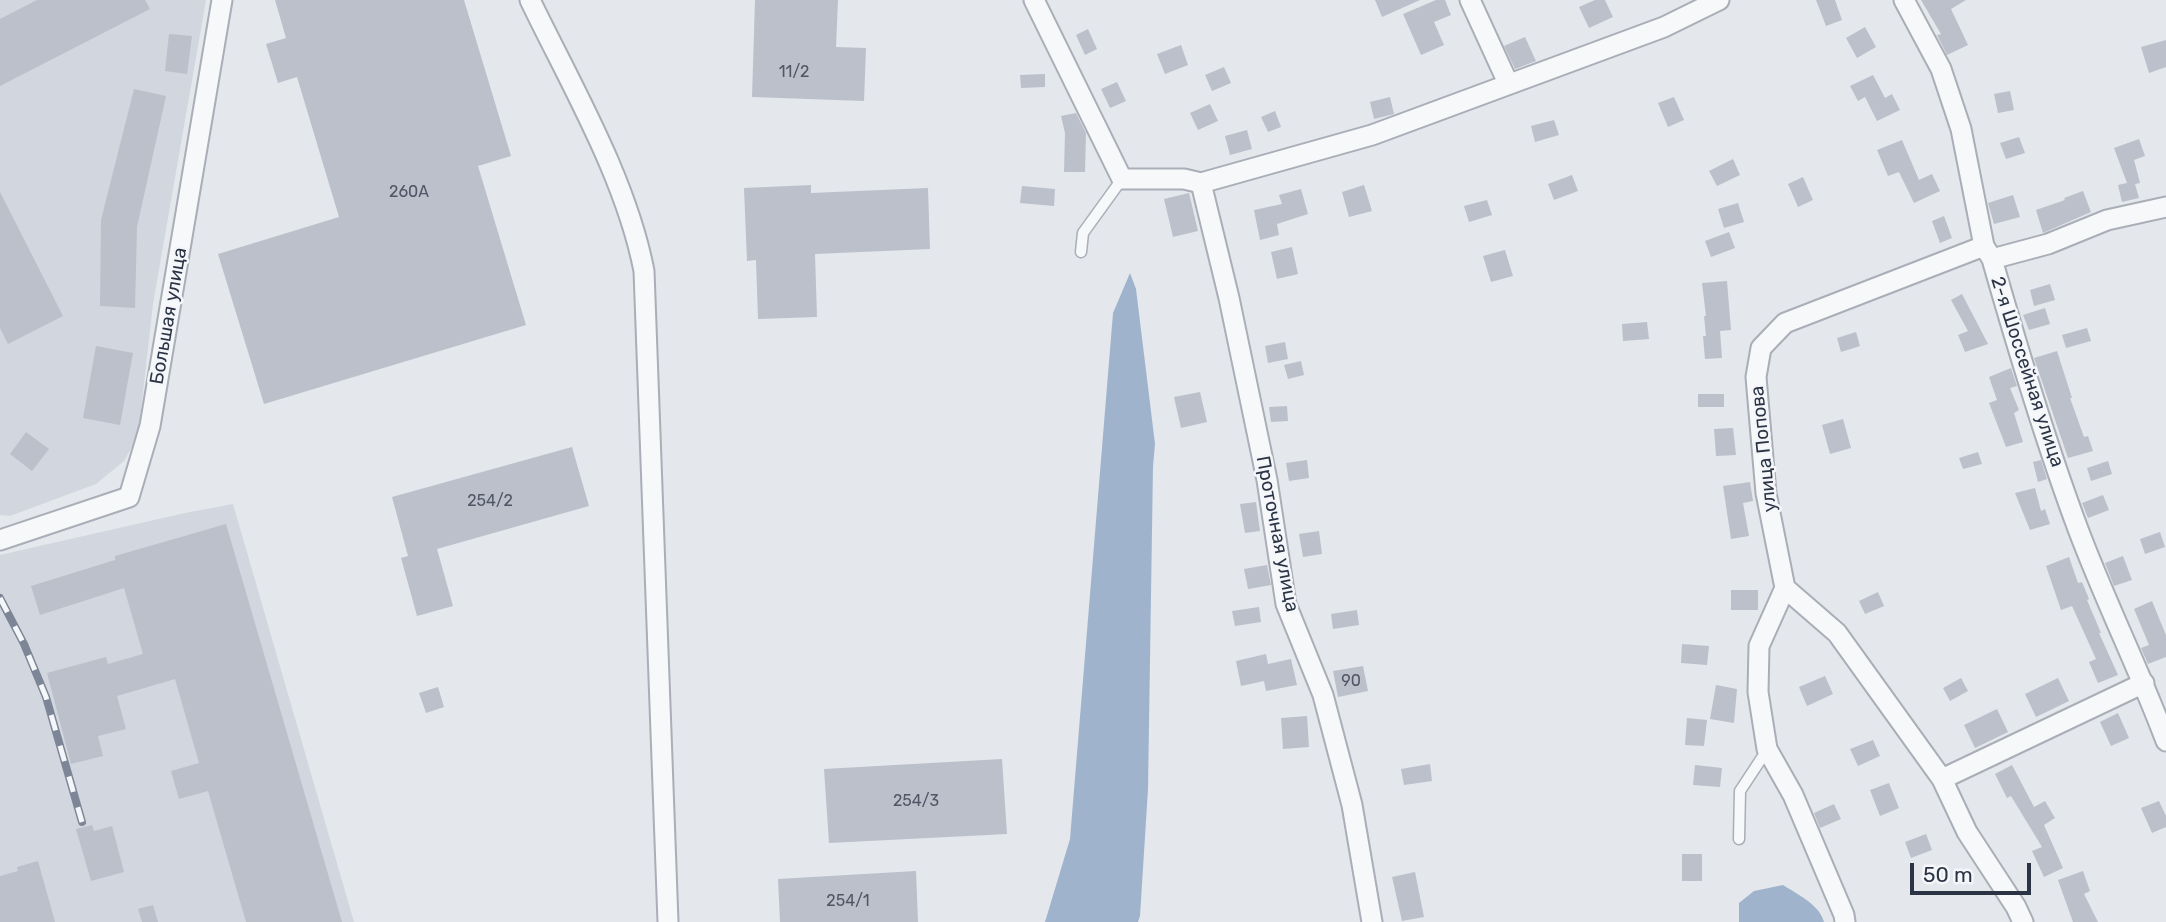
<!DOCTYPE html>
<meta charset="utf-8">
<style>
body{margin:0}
#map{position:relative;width:2166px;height:922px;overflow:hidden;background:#e4e7ec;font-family:Rubik,sans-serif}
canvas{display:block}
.scale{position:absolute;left:1910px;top:863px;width:121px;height:32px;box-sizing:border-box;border:4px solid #2b3445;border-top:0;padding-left:9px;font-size:21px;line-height:24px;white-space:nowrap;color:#2b3445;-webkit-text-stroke:5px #f4f6f9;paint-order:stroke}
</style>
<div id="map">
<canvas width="2166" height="922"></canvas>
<div class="scale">50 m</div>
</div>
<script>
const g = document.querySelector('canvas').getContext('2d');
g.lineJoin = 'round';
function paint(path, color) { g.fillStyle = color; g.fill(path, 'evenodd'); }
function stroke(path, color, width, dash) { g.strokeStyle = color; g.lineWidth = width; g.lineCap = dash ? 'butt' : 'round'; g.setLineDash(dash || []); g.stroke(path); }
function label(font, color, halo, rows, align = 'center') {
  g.font = font + ' Rubik,sans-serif'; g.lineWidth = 5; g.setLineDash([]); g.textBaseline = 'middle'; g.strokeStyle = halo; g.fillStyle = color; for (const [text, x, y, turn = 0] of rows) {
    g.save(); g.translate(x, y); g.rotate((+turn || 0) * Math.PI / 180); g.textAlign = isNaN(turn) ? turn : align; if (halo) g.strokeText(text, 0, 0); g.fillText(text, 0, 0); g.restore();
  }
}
paint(new Path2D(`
 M0,0H206L153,304L138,436L124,461L96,484L10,516L0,515Z
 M233,504L354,922H0V555L185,513Z`), '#d2d6de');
paint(new Path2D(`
 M1130,273L1136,289L1155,444L1153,466L1148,789L1140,916L1138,922H1045L1070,839L1113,313Z
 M1783,885C1797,894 1820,905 1824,922H1739V903L1754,891Z`), '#9fb4cc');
paint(new Path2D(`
 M37,0H145L150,9L0,86V19Z
 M275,0H464L511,156L478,166L526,325L264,404L218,254L339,217L297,77L278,83L266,44L286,38Z
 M755,0H838L836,47L866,48L864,101L752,97Z
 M1375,0H1420L1382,17Z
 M1436,0H1445L1451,15L1434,22L1444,45L1421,55L1403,14Z
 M1595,0H1605L1613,17L1589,28L1579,7Z
 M1816,0H1835L1842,20L1826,26Z
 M1921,0H1966L1951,9L1968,45L1947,55L1937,35L1941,34Z
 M1865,27L1876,47L1857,58L1846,38Z
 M1088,29L1097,49L1085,55L1076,35Z
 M169,34L192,36L187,74L165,71Z
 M1525,37L1536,61L1515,69L1504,46Z
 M2166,40V67L2149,73L2141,47Z
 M1181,45L1188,65L1165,74L1157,54Z
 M1224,67L1231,83L1212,91L1205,75Z
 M1045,74V87L1021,88L1020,75Z
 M1873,75L1885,98L1892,94L1900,110L1877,121L1865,97L1858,101L1850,86Z
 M1117,82L1126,101L1110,108L1101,89Z
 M134,89L166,96L137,227L135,308L100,306L101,220Z
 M2010,91L2014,110L1998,113L1994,94Z
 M1390,97L1394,114L1374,119L1370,102Z
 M1674,97L1684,120L1668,127L1658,103Z
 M1210,104L1218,121L1198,130L1190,113Z
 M1275,111L1281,127L1268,132L1261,117Z
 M1076,113L1086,133L1085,172H1064L1065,133L1061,116Z
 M1554,120L1559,135L1535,142L1531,126Z
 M1247,130L1252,149L1230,155L1225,136Z
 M2019,137L2025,153L2006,159L2000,143Z
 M2139,139L2145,156L2134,160L2140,183L2135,184L2139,198L2122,202L2118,185L2127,183L2114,148Z
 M1902,140L1919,180L1932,174L1940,191L1914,203L1899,172L1888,176L1877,150Z
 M1733,159L1740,175L1717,186L1709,171Z
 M1572,175L1578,191L1554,200L1548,184Z
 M1803,177L1813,200L1798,207L1788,184Z
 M811,185V193L928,188L930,249L815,254L817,317L758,319L756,260L747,261L744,188Z
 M1364,185L1372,211L1349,217L1342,192Z
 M1022,186L1055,189L1054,206L1020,203Z
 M1301,189L1308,214L1277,224L1279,235L1260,240L1254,210L1282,204L1279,195Z
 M2083,191L2091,212L2043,233L2036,210L2065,200L2064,198Z
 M0,192L63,316L8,344L0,328Z
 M1189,193L1198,231L1173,237L1164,199Z
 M2013,195L2020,217L1994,224L1988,203Z
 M1487,200L1492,215L1469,222L1464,206Z
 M1738,203L1744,222L1724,228L1718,209Z
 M1944,216L1952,238L1940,243L1932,221Z
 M1729,232L1735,248L1711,257L1705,241Z
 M1292,247L1298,274L1277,279L1271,252Z
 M1505,250L1513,276L1491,282L1483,256Z
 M1727,281L1731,330L1720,331L1722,358L1705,359L1703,336H1706L1704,316H1706L1702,283Z
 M2050,284L2055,300L2034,306L2030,290Z
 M1962,294L1988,344L1965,352L1958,335L1968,331L1951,300Z
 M2045,308L2050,324L2029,330L2023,315Z
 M1647,322L1649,339L1623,341L1622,324Z
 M2087,328L2091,341L2066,348L2062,335Z
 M1856,332L1860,346L1841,352L1837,338Z
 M1285,342L1288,359L1268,363L1265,346Z
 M96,346L133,353L120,425L83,418Z
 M2057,351L2072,398H2070L2084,437L2088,436L2093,451L2068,458L2034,358Z
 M1301,361L1304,375L1288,379L1284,365Z
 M2011,368L2017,386L2010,388L2019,410L2014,413L2023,442L2006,447L1989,403L1997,400L1989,377Z
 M1200,392L1207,422L1181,428L1174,397Z
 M1698,394H1724V407H1698Z
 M1287,406L1288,421L1271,422L1269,407Z
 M1843,419L1851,448L1830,454L1822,425Z
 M1733,428L1736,455L1716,456L1714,429Z
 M26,432L49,449L32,471L10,454Z
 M572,447L589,506L437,549L453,606L417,616L401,558L408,556L392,497Z
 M1978,452L1982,464L1963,469L1959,458Z
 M1307,460L1309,478L1289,481L1286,463Z
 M2041,460L2047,479L2038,482L2033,462Z
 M2108,461L2112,474L2091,481L2087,468Z
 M1750,482L1753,501L1743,503L1749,536L1731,539L1723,486Z
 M2035,488L2041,511L2045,509L2050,524L2030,530L2015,493Z
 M2103,495L2109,510L2088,518L2082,503Z
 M1256,502L1260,531L1245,533L1240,504Z
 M226,524L252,613L342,922H246L208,791L179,799L171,771L199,763L175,679L117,696L126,729L98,736L103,756L71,764L47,673L106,657L108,664L143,654L124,588L40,615L31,586L115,560V556Z
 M1319,531L1322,554L1303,557L1299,534Z
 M2160,532L2165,547L2145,554L2140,539Z
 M2123,556L2132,580L2114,586L2105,563Z
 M2069,557L2078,583L2082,582L2089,599L2087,600L2101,633H2099L2118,675L2098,683L2089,662L2096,659L2072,606L2061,610L2046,566Z
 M1267,565L1271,585L1248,589L1244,569Z
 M1731,590H1758V610H1731Z
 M1878,592L1884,606L1865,614L1859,601Z
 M2152,601L2166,635V657L2148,664L2141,648L2149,645L2134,609Z
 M1259,607L1261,622L1235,626L1232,611Z
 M1357,610L1359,625L1333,629L1331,614Z
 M1682,644L1709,646L1707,665L1681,663Z
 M1266,654L1268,664L1291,659L1297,685L1266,691L1264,681L1241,686L1236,661Z
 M1363,666L1368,691L1338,697L1333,671Z
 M1825,676L1833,694L1807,706L1799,687Z
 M1961,678L1968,691L1950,701L1943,688Z
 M2058,678L2069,701L2036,717L2025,694Z
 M1716,685L1737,689L1734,723L1710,719Z
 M438,687L444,707L426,713L419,693Z
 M1997,709L2008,732L1975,748L1964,725Z
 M2118,713L2129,738L2111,746L2100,722Z
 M1307,716L1309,747L1283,749L1281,718Z
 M1687,718L1707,720L1704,746L1685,745Z
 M1873,740L1880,756L1858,766L1850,749Z
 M1002,759L1007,834L829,843L824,769Z
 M1430,764L1432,781L1404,785L1401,769Z
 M1695,765L1722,768L1720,787L1693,785Z
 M2012,765L2034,807L2045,801L2055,818L2044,825L2063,868L2044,877L2032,851L2042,847L2011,796L2007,798L1995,774Z
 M1889,783L1899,808L1880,816L1870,790Z
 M2159,801L2166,816V827L2152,833L2141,808Z
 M1834,804L1841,819L1820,828L1814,813Z
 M92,825L94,831L112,826L124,872L91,881L76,829Z
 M1926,834L1932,850L1911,858L1905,842Z
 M1682,854H1702V881H1682Z
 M38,861L55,922H0V876L18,871L17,867Z
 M916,871L918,922H780L778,879Z
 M2083,871L2090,891L2084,894L2098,922H2073L2058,880Z
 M1415,872L1424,917L1402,921L1392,877Z
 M153,905L158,922H142L138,909Z`), '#bbc0ca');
const service = new Path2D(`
 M1081,252L1083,233L1122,179
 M1739,839L1740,791L1767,750`);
const minor = new Path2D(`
 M530,0C571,85 626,178 644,271L668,922
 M1034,0L1122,179H1184L1201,183L1372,135L1664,27L1719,0
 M1470,0L1508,83
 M1904,0L1941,69L1961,129L1984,246L1992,259C2018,350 2045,441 2078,529C2105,601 2139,669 2166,741
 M1201,183L1229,298L1267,480L1286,604L1323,695L1352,805L1372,922
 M1984,246L1785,323L1761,348L1756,377L1766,493L1785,588L1837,633L1942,779L1967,832L2016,907L2023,922
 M1992,259L2048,244L2107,220L2166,207
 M0,540L129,497L150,426L222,0
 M1785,588L1759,646L1758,692L1767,749L1793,795L1844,915L1845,922
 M1942,779L2144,683`);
stroke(service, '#a9aeb7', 13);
stroke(minor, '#a9aeb7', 23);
stroke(service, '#f7f8fa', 10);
stroke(minor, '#f7f8fa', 19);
const rail = new Path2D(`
 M0,598L24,644L46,697L82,822`);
stroke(rail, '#7d8696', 8);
stroke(rail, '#f4f6f9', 5, [16]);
label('16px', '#4f5766', null, [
 ["11/2",794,72],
 ["260А",409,192],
 ["254/2",490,501],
 ["90",1351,681],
 ["254/3",916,801],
 ["254/1",848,901]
]);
label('19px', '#2b3445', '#f4f6f9', [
 ["Большая улица",169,316,-80],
 ["2-я Шоссейная улица",2027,372,72],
 ["улица Попова",1764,449,-96],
 ["Проточная улица",1277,534,79]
]);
</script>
